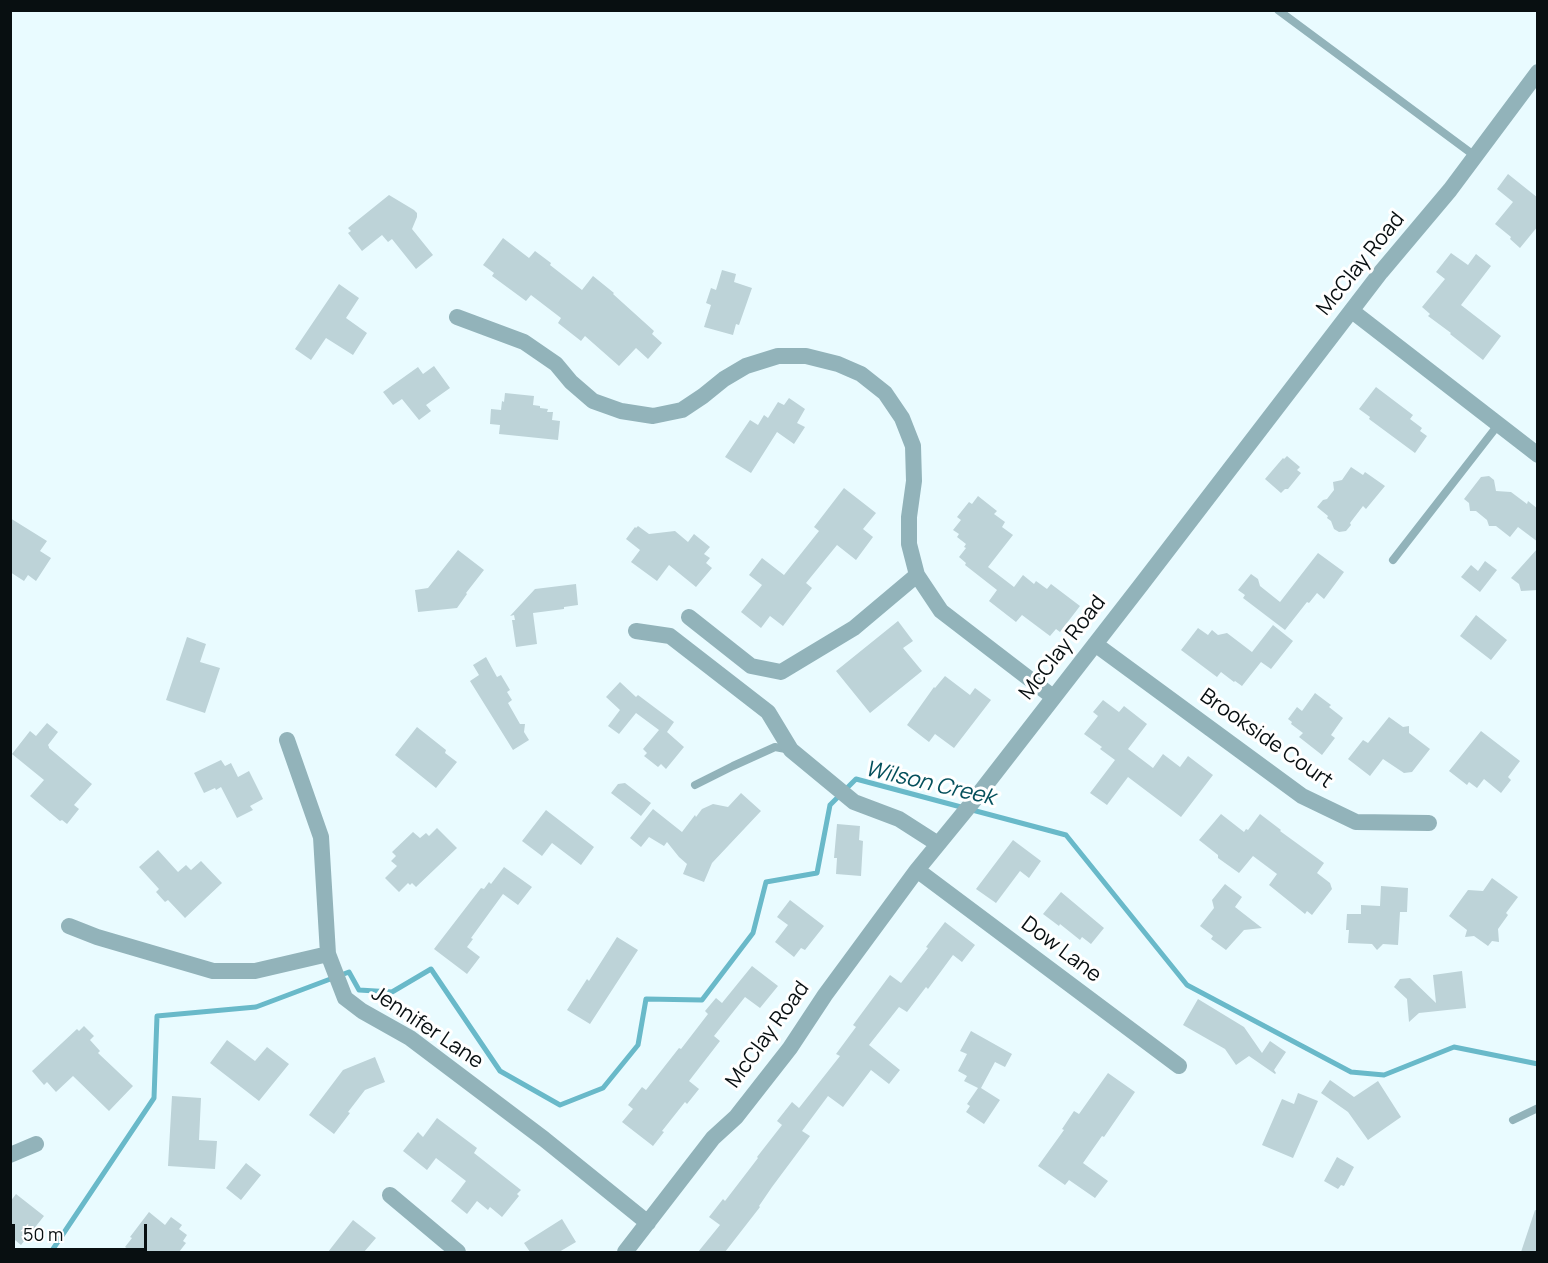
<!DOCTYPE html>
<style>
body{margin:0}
#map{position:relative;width:1548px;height:1263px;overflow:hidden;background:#e9fbff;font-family:Manrope,sans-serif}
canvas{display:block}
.frame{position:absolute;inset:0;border:12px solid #080f11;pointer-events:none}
.scale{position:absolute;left:12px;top:1224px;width:135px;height:27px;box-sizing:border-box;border:3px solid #080f11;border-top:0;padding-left:8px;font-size:18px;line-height:21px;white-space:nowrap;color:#080f11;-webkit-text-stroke:4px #fff;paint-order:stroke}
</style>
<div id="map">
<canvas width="1548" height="1263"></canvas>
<div class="frame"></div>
<div class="scale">50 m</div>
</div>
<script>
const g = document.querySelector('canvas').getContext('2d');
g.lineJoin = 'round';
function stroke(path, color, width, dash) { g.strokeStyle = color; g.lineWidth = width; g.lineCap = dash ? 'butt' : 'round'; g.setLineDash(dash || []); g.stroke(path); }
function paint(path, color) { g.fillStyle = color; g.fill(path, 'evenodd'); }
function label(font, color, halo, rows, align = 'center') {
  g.font = font + ' Manrope,sans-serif'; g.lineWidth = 6; g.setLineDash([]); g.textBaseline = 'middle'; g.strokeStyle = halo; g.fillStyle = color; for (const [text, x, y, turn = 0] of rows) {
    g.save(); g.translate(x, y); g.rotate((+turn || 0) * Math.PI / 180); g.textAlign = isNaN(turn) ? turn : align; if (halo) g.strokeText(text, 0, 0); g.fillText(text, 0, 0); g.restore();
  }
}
stroke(new Path2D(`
 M51,1252L154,1098L157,1016L256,1007L349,972L359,990L392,992L431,969L500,1071L560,1105L603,1088L638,1045L646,999L702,1000L753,933L766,882L817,873L830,805L856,779L1066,835L1187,985L1351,1072L1384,1075L1454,1047L1538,1064`), '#69b9c9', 5);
paint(new Path2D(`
 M1508,174L1538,198V226L1520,248L1510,239L1511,237L1495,224L1513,202L1497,189Z
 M389,195L414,210L417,213V217L412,229L433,255L416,269L392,239L388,242L382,235L362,251L348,233L351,231L348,228Z
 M503,238L529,258L535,251L551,263L550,265L582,290L593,276L614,293L613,294L654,331L652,334L662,343L648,359L636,348L619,366L585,336L581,341L558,323L561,318L531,295L526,301L492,276L494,273L483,265Z
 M1451,253L1468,265L1476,254L1491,266L1461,305L1501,336L1483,360L1450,334L1451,333L1428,316L1430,314L1422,307L1445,279L1436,272Z
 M722,270L736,274L734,282L752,288L739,325L736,324L733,335L704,327L711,305L706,303L711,288L716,290Z
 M339,284L359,298L346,318L367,333L353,355L326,338L311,360L295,349Z
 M434,366L450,388L426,405L431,411L419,420L402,399L393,405L383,392L418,367L423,374Z
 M1376,387L1413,415L1410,419L1422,428L1420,431L1427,436L1415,453L1369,419L1370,417L1359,409Z
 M505,393L534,396L533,405L540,406V408L548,409L547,412H553L552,420L560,421L558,440L499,434L500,425L490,424L491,409L501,410L502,401L504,402Z
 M789,398L805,409L797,423L805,427L794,444L777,432L751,473L725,457L750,420L758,425L764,415L768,418L778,402L784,405Z
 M1287,456L1300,467L1297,470L1301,473L1288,489H1285L1281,493L1265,479L1283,458L1284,459Z
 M1351,467L1363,475L1365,472L1385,486L1366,509L1363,506L1350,523L1351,525L1346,531L1339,532L1334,529L1331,521L1327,518L1328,516L1317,507L1323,500L1327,499L1334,490L1333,482L1342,480Z
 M1489,476L1494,480L1496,491L1511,492L1527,504L1528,501L1538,509V542L1518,527L1510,537L1496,526H1489L1487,520L1476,511H1470L1469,503L1464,499L1481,477Z
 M844,488L876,513L863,529L873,537L856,560L837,545L806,583L812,588L783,626L770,616L761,628L741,612L762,585L749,575L762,558L784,575L819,531L814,527Z
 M978,496L997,511L994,514L1005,522L1002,527L1013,535L988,567L1014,587L1023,575L1034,584L1036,581L1047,589L1051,584L1080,606L1060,632L1056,629L1050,636L1022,615L1016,622L989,601L997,590L965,565L966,563L959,557L966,548L964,547L966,544L957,537L959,534L953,530L961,520L957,517L969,502L972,504Z
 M10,518L47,541L40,551L51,558L36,581L28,575L24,581L10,572Z
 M638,526L649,534L675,531L688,542L694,534L710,547L704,554L710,558L706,563L712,568L696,587L669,565L657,581L631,562L640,550L626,539L635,527L636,528Z
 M1538,548V590L1521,591L1519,584L1511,578Z
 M458,550L484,570L466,593L467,594L457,608L418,612L415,590L428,588Z
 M1318,553L1344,572L1324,599L1317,593L1309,603L1307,602L1285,630L1243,598L1245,595L1238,590L1251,574L1258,579L1260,586L1280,602Z
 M1485,561L1497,570L1480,592L1461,577L1471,565L1478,571Z
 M576,584L578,605L564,607V609L533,613L537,644L516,647L512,620H515L514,615L510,616L535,589Z
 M1476,615L1507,640L1491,660L1460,636Z
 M898,621L913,641L903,648L922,671L870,713L836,671Z
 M1273,625L1293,641L1271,669L1261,662L1242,686L1235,681L1234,682L1221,672L1217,677L1181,650L1198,628L1208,635L1212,630L1218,635L1227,633L1252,652Z
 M187,637L206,644L200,662L220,668L205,713L166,700Z
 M486,657L497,677L501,675L510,690L507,692L512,700L508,703L520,724H525L524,732L529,740L513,750L470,681L479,675L473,665Z
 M945,676L970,695L975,688L991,700L954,748L935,734L929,742L907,725L934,687L935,688Z
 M620,682L636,697L638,695L674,722L667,732L684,747L666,769L661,764L658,767L644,756L647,753L643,749L659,730L636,713L619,734L608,726L620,710L606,697Z
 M1315,693L1331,705L1329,707L1343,718L1331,735L1335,738L1322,755L1299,737L1303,733L1291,724L1292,722L1288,719L1297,707L1302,711Z
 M1103,700L1119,712L1124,706L1147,724L1128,749L1153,768L1163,754L1180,767L1188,756L1213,775L1181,817L1128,777L1107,805L1090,793L1115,760L1100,749L1102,747L1084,734L1098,716L1093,712Z
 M1389,717L1403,727L1409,726V733L1430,749L1412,772L1404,773L1383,759L1370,776L1348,759L1363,740L1368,743Z
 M47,723L58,732L48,745L49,747V748L92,784L74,805L79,809L67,824L62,820L60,821L30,796L44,780L12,754L30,731L36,736Z
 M417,727L446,750L445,753L457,762L436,788L395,755Z
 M1481,731L1520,761L1508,777L1511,780L1501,793L1484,779L1477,788L1469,782L1467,785L1449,771Z
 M221,760L225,766L231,763L238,777L249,771L263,799L250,806L253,810L237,818L221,787L216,790L215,788L204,793L194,773Z
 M625,783L651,803L641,816L611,793L618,784Z
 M741,793L761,811L712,863L704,882L683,874L687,864L679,857L667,842L664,846L649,837L641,847L630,838L653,809L682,832L695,815L696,817L702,809L713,804L728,807Z
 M546,810L594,847L581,865L552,843L542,856L522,841Z
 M1221,814L1244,832L1246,829L1248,830L1260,814L1281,830L1280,831L1324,863L1317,873L1330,883L1332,889L1312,915L1307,911L1305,914L1269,885L1277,874L1253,856L1239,873L1218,858V855L1199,840Z
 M837,824L860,826L859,840L863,841L861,876L836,874L837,858H834Z
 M437,828L457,848L416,887L412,883L410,885L408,883L399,892L385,878L397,866L391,861L396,856L392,852L413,832L420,838L426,833L429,836Z
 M1013,840L1041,861L1029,878L1020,871L996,903L976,889Z
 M158,850L178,872L186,865L191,870L201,861L222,883L185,918L168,900L165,902L156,892L159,889L139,867Z
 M504,867L532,887L518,905L503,894L471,938L473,939L467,947L480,957L467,974L434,949L481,888L484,889L489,882L491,884Z
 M1492,878L1518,897L1506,913L1508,915L1498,929L1499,942L1492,941L1488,946L1474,936L1465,937L1467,930L1449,916L1468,890L1483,891Z
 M1225,884L1242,897L1235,907L1262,928L1244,930L1226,950L1211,939L1213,936L1200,926L1214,908L1212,900Z
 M1381,886L1408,888L1407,912H1400L1398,945L1383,944L1377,950L1372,944L1348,943L1349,930H1346L1347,914H1361V905L1380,906Z
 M1061,892L1104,928L1091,944L1082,937L1080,940L1060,924L1059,926L1043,914Z
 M790,900L824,926L805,950L801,948L794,957L775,942L788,925L777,917Z
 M945,922L975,945L962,962L953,955L928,989L926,987L907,1012L899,1007L869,1045L900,1070L889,1084L871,1070L843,1107L828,1096L802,1131L810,1136L772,1187L759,1206L760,1207L725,1252H698L720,1225L709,1217L723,1199L725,1201L758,1158L757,1157L782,1125L777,1121L792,1102L799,1108L840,1056L836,1054L856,1027L853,1025L890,975L901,983L928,948L926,947Z
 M617,937L638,950L590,1024L567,1010L587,979L589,981Z
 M752,966L778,986L760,1008L745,997L714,1036L720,1041L689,1081L699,1089L687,1104L685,1102L662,1131L664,1132L653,1146L622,1122L633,1109L628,1105L642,1087L646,1090L679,1048L681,1049L708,1014L705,1011L716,998L722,1003Z
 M1462,971L1466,1008L1419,1013L1409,1022L1407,999L1394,987L1400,979L1410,978L1436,1003L1433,975Z
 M1198,999L1244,1027L1262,1053L1270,1041L1286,1052L1274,1070L1276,1073L1275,1074L1249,1056L1236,1065L1225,1049L1183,1025Z
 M84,1026L94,1036L90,1040L100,1051L98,1053L133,1086L109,1111L73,1076L56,1092L47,1082L44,1085L32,1071L77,1029L79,1031Z
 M971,1031L1012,1054L1005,1067L995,1062L981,1088L1000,1100L984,1124L966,1112L970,1106L967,1104L978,1088L964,1081L967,1076L958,1071L967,1054L960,1051Z
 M227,1040L255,1061L267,1047L289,1064L259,1101L210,1063Z
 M375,1057L385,1082L365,1090L348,1112L350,1113L334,1134L309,1115L343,1070Z
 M1108,1073L1135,1092L1104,1137L1102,1136L1083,1163L1108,1181L1095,1198L1069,1180L1065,1185L1038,1166L1064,1130L1062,1129L1074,1111L1079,1114Z
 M1330,1080L1354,1097L1378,1081L1401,1117L1368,1140L1348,1112L1321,1093Z
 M1298,1093L1318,1101L1293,1158L1262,1145L1282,1099L1294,1104Z
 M172,1096L201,1098L199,1140L217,1141L215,1169L168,1166Z
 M437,1118L477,1148L474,1153L521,1190L517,1194L519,1196L502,1217L490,1207L488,1210L477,1201L467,1214L451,1201L466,1181L436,1158L427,1170L403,1151L418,1132L423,1137Z
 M1337,1157L1354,1167L1344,1186L1341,1185L1338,1189L1324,1181Z
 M246,1163L261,1175L241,1200L226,1188Z
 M16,1194L44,1216L21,1245L10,1236V1202Z
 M1535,1210L1538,1211V1252H1521Z
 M149,1212L165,1225L171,1217L182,1225L179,1229L187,1235L183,1241L186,1243L179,1252H133L125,1247L132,1238L130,1237Z
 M562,1219L576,1242L559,1252H530L524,1243Z
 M353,1220L376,1238L364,1252H328Z`), '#bdd3d8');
stroke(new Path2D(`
 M1278,10L1475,156
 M1393,560L1498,425
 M695,785L733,766L775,747L791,750
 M1513,1120L1538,1108`), '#92b3ba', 8);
stroke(new Path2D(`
 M1352,311L1538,455
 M457,317L524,342L556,364L571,382L593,401L621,411L653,416L682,410L703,396L724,379L746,366L778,356H806L838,364L861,374L885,393L902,418L913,446L914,481L909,517V544L917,575L941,611L1053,697
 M689,617L751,666L781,672L854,628L917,575
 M636,631L670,636L768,712L791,750L854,802L899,819L938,844
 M1095,644L1302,796L1356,822L1429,823
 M287,740L321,837L328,954
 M917,870L1179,1066
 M69,926L97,937L213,971H255L328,954L345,998L362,1011L410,1038L544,1139L648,1223
 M10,1155L36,1144
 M390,1195L458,1252
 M625,1252L713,1138L736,1117L790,1048L825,995L917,870L971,804L1141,585L1381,272L1450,190L1538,72`), '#92b3ba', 16);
label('21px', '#080f11', '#fff', [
 ["McClay Road",1361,264,-51],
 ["McClay Road",1063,648,-52],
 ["Brookside Court",1266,739,35],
 ["Dow Lane",1061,950,37],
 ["Jennifer Lane",427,1028,34],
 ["McClay Road",768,1035,-54]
]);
label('italic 22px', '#05505c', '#fff', [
 ["Wilson Creek",930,784,13]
]);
</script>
